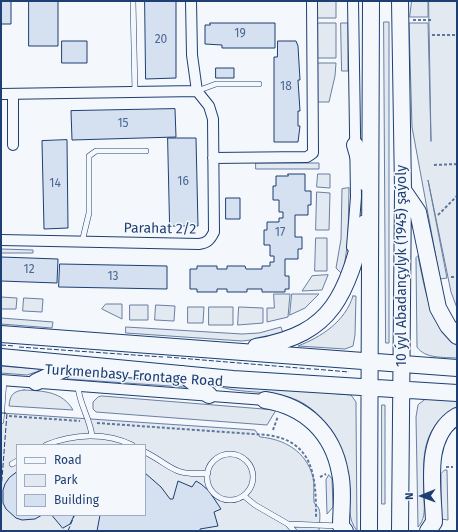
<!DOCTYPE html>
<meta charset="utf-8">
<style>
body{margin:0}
#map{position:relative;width:458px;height:532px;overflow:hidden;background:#f4f7fb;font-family:"Fira Sans",sans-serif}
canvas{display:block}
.frame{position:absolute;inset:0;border:2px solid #1d3f73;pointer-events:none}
.legend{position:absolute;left:16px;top:444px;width:130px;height:72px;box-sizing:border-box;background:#f4f7fb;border:1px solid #9eadc5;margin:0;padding:5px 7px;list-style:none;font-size:12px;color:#1d3f73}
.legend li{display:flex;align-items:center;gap:8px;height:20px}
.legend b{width:20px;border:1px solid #9eadc5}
.north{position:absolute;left:402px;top:476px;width:40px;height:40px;-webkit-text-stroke:3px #f4f7fb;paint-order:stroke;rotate:269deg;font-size:11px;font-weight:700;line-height:16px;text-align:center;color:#1d3f73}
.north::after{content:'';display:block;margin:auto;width:14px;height:18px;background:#1d3f73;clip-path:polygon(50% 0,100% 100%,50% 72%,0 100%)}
</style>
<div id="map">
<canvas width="458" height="532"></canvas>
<div class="frame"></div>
<ul class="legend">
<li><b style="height:5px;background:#f4f7fb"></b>Road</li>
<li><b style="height:11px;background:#e3e9f0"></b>Park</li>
<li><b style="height:11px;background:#d5e0f0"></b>Building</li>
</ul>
<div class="north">N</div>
</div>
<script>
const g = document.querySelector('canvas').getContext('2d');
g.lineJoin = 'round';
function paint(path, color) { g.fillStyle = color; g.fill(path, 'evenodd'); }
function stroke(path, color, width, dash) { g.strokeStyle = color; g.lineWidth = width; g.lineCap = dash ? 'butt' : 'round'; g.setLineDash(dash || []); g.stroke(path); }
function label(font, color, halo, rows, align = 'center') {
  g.font = font + ' "Fira Sans",sans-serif'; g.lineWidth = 3; g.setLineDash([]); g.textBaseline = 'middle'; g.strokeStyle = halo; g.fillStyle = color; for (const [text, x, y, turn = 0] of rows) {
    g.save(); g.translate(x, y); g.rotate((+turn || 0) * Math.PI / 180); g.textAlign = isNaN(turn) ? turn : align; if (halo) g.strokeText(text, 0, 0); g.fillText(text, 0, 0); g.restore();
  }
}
const green = new Path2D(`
 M317,1H336V18H317Z
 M412,1H428V17H410Z
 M429,1H457V308L451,292L428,180L447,278L440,279L412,127L409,23H428L431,141Z
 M384,22H389V343H386Z
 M318,23H336V58H318Z
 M341,23H348V71H342Z
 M318,63H336L335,76L329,102H318Z
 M256,163H319V169H256Z
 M318,174H330V188L317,187Z
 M349,188L348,240L343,275L336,268L341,239L342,189Z
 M317,192L330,193L329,230H316Z
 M316,238H327V271H315Z
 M1,249L33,250V253H1Z
 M418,256C425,289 429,323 457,346V358C444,357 425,359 417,347L416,258Z
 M328,275L322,290L302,291L312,276Z
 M274,294H290L288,317L267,322V308H274Z
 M292,294H319L305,308L290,315Z
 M353,296H356L355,335L353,346L345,349L298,346C321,337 345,322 353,296Z
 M1,297L17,298L16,309H1Z
 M24,298L43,299L42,312L23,311Z
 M106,304H122V319L102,309Z
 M130,305H148V320H130Z
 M156,305L175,306L174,321L155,320Z
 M188,307H204L203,323H188Z
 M209,307H233V325H209Z
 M239,307L263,308V323L238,325Z
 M1,318L53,322L52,328L1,324Z
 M126,327L242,334L259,333L281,327L283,333L259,339L242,341L126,333Z
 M1,366L39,369V371L27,375L1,373Z
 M82,373L174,380L183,384L185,387L67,379L68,377Z
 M208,382L351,395L356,402V408L357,531C347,518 350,505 350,490C348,456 331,417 299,401C270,387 237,397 208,382Z
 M24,390C43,391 62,391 73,410L9,406C10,395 13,391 24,390Z
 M102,396L276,410L267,425L96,412L93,409V402L98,397Z
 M426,399L457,400V407C417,430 424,462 424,502C425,511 424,521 418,527L416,417L418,405Z
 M382,405H385V504H382Z
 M1,413L255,430L260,437C284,439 306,451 313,477C315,485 313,493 314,502C315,505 318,506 319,509C321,515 319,525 319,531H1ZM17,445H145V515H17Z
 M445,470H447L448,520L441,519V474Z
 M329,475L332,479L333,507L327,514L326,480Z`);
paint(green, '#e3e9f0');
stroke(green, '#687fa3', 1);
const building = new Path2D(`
 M1,1H11V24H1Z
 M29,1H58V46H29Z
 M145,1H176V78L146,79Z
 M210,23H275V48H222V45L205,44V25H210Z
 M62,41H87V63H62Z
 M278,41H296L298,46L300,80H298L300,111H298V126H300L298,142H274V57H277Z
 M216,68H234V78H216Z
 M175,109L176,137L72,140L71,111Z
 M168,138H196L198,226H170Z
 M67,140L68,228L44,229L42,141Z
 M288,174H305V191H311V205H308V215H295V237H302V249H298V259H285V276H289V289H285V292H262V289H247V292H227V289H217V292H197V289H190V269H197V266H217V269H227V266H245L246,269H262V266H270V262H274V256H270V245H264V230H267V222H279V218H283V212H279V200H273V186H276V176H288Z
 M226,198H240V219H226Z
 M1,257L58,259L57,283L1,281Z
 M60,264L167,266V289L59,287Z
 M17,472V515H42L35,519L22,520L16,518L6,509L3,503V490L5,484L9,478Z
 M145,473L161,487L170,499H173L178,481L192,487L196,481L201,484L209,491L221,509L214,512L218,526L200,529V531H97L100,515H145Z
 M52,515H73L74,516L70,524L63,528Z`);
paint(building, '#d5e0f0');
stroke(building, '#1d3f73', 1);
const service = new Path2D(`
 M133,1L135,93
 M197,91L216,84H259
 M82,242L89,213V156L96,151H146
 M78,386C79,404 90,418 92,436
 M1,421L4,380
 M46,445C73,434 106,432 132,445
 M145,452C174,467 172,476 208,473
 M207 477a23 23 0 1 1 46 0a23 23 0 1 1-46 0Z
 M12,464L17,461
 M244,496L255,505L288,524L340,526
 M288,524L294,531`);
const minor = new Path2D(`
 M1,94L197,91
 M13,145V94
 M213,158L307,157L313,153L312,1
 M1,240L199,244C207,243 210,240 214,232L213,119L209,106L197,91L192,55L191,1
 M352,247L356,197L353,1
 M1,380L265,400`);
const primary = new Path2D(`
 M355,145L366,183
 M403,190L418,212L438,308L448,326L457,336
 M1,334L457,368
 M256,347C335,334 346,293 365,223
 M1,357L233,379L457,393
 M183,374L209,395
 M36,382L75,364
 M265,400C305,406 333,433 340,473C344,490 341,509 341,526L345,531
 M369,531L371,1
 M400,531L403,190L400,1
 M428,531L434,522C433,487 423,436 457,416`);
stroke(service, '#1d3f73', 6);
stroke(minor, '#1d3f73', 12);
stroke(primary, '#1d3f73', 18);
stroke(new Path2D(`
 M457,1V48
 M413,20H432
 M432,35H457
 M434,165L457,164
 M438,215L457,196
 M451,277H457
 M9,416L80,421
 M97,423L267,435C315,441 316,479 316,518
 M273,430L278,416
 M446,467H453
 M320,477L326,474`), '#5e769c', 2, [3, 2]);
stroke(service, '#f4f7fb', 5);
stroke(minor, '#f4f7fb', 10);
stroke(primary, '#f4f7fb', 16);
stroke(new Path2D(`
 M1,345L15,346
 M19,347L163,357
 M167,357L311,369
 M314,369L349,372
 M1,413H7L1,492
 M68,531L74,516`), '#1d3f73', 1, [5, 2]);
label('12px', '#4b6792', null, [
 ["19",240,34],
 ["20",161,40],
 ["18",286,87],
 ["15",123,124],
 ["16",183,182],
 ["14",55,184],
 ["17",280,233],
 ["12",29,270],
 ["13",113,277]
]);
label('14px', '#1d3f73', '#f4f7fb', [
 ["Parahat 2/2",160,229,1],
 ["10 ýyl Abadançylyk (1945) şaýoly",402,266,-90],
 ["Turkmenbasy Frontage Road",134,376,4]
]);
</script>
